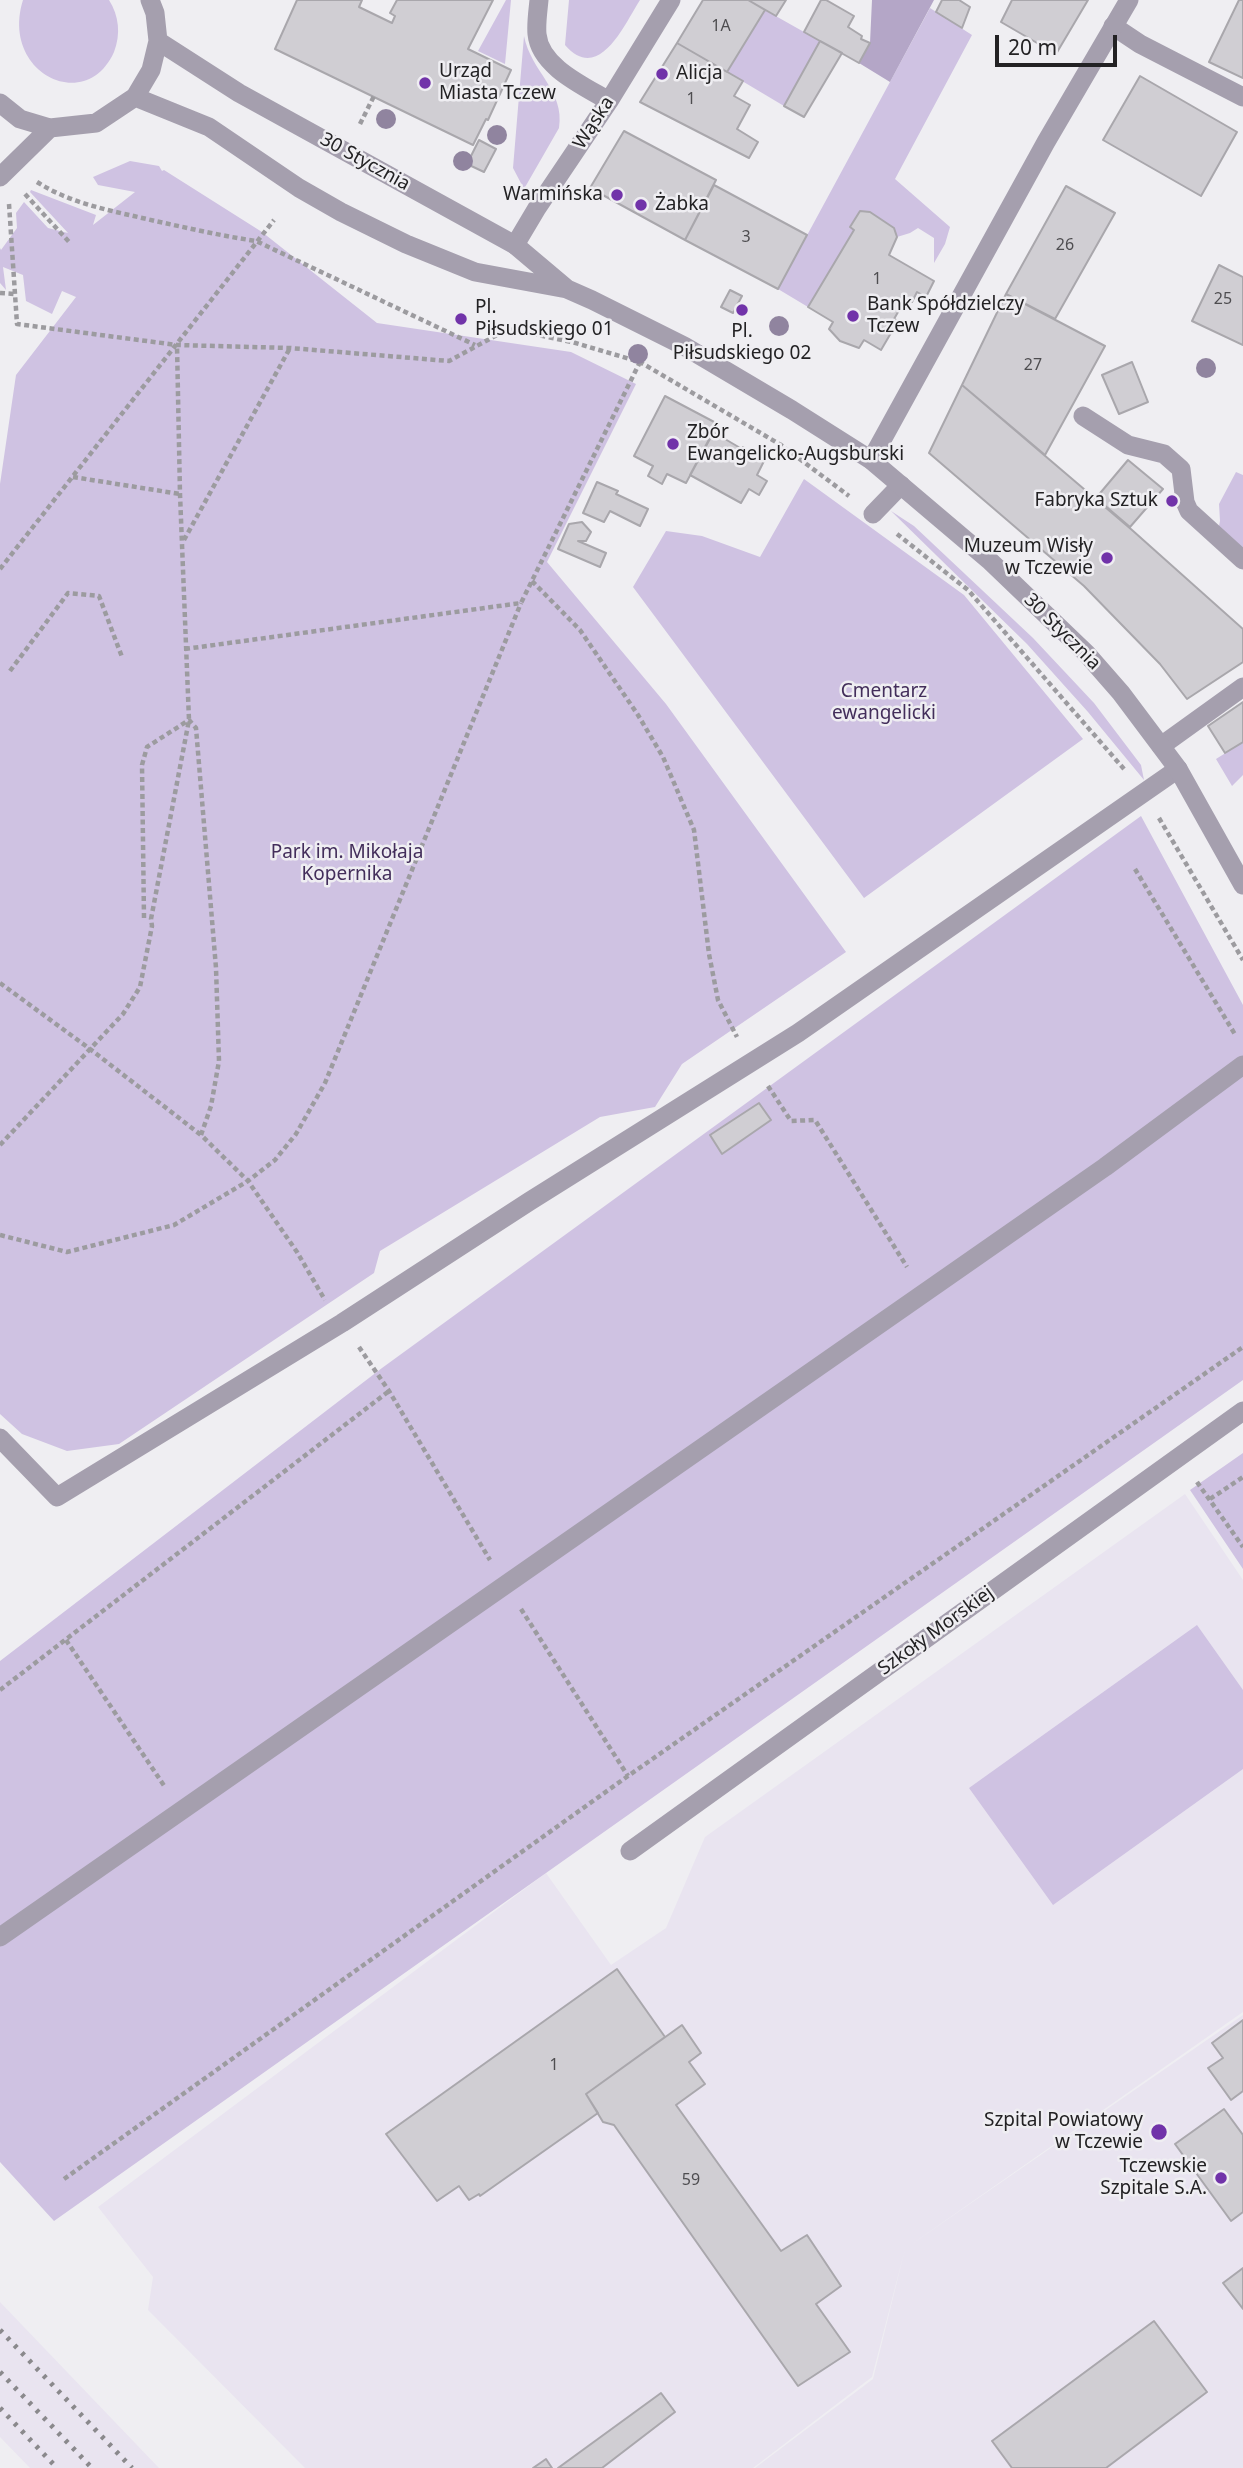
<!DOCTYPE html>
<meta charset="utf-8">
<style>
body{margin:0}
#map{position:relative;width:1243px;height:2468px;overflow:hidden;background:#efeef2;font-family:"Noto Sans",sans-serif}
canvas{display:block}
.scale{position:absolute;left:995px;top:35px;width:122px;height:32px;box-sizing:border-box;border:4px solid #232224;border-top:0;padding-left:9px;font-size:21px;line-height:24px;white-space:nowrap;color:#232224;-webkit-text-stroke:5px #efeef2;paint-order:stroke}
</style>
<div id="map">
<canvas width="1243" height="2468"></canvas>
<div class="scale">20 m</div>
</div>
<script>
const g = document.querySelector('canvas').getContext('2d');
g.lineJoin = 'round';
function paint(path, color) { g.fillStyle = color; g.fill(path, 'evenodd'); }
function stroke(path, color, width, dash) { g.strokeStyle = color; g.lineWidth = width; g.lineCap = dash ? 'butt' : 'round'; g.setLineDash(dash || []); g.stroke(path); }
function label(font, color, halo, rows, align = 'center') {
  g.font = font + ' "Noto Sans",sans-serif'; g.lineWidth = 5; g.setLineDash([]); g.textBaseline = 'middle'; g.strokeStyle = halo; g.fillStyle = color; for (const [text, x, y, turn = 0] of rows) {
    g.save(); g.translate(x, y); g.rotate((+turn || 0) * Math.PI / 180); g.textAlign = isNaN(turn) ? turn : align; if (halo) g.strokeText(text, 0, 0); g.fillText(text, 0, 0); g.restore();
  }
}
paint(new Path2D(`
 M1185,1494L1243,1580V2012L909,2246L1243,2015V2468H755L873,2379L905,2249L872,2377L753,2468H305L148,2310L153,2277L98,2207L546,1873L611,1965L666,1928L705,1837Z
 M0,2302L159,2468H30L0,2437Z`), '#e9e4f0');
paint(new Path2D(`
 M23,0H109C119,16 121,34 114,52C86,115 0,73 23,0Z
 M506,0H511L505,64L478,51Z
 M569,0H640C624,25 599,84 565,45Z
 M930,8L972,35L895,179L950,227L945,244L934,263V238L918,228L910,233L897,237L894,228L850,227L854,230L808,307L778,289Z
 M765,10L820,41L784,106L727,72Z
 M524,36C531,72 565,90 559,128L524,189L513,168Z
 M130,161L159,166L162,171L164,170L262,232L377,323L571,352L636,384L547,562L666,704L846,952L682,1064L655,1107L600,1117L380,1251L374,1273L119,1444L67,1451L22,1434L0,1414V484L16,375L76,297L62,291L52,314L26,301L23,275L3,267L6,290L0,283V248L1,250L17,228L16,213L24,202L48,228L68,233L30,192L31,190L96,215L93,225L135,192L98,185L93,177Z
 M1236,472L1243,475V560L1217,536L1220,521L1219,504Z
 M804,479L964,595L1083,739L864,898L633,587L666,531L702,536L760,557Z
 M891,511L914,526L1033,638L1094,703L1141,765L1144,780L1088,712L1027,644Z
 M1243,742V775L1232,786L1216,759Z
 M1141,816L1243,1005V1380L54,2221L0,2162V1661L382,1368Z
 M1243,1453V1569L1190,1490Z
 M1197,1625L1243,1690V1769L1053,1905L969,1788Z`), '#cfc2e2');
paint(new Path2D(`
 M872,0H934L890,82L859,63L870,43Z`), '#b4a6c7');
const building = new Path2D(`
 M297,0H362L359,7L392,23L395,16L390,13L397,0H493L468,49L511,70L488,120L486,119L473,145L275,49Z
 M703,0H748L765,10L727,72L677,43Z
 M748,0H786L776,16Z
 M821,0H826L854,16L848,27L862,36L861,39L870,43L859,63L804,32Z
 M942,0H959L970,7L962,28L936,12Z
 M1012,0H1088L1056,54L1001,22Z
 M1239,0H1243V78L1209,62Z
 M820,41L842,53L804,117L784,106Z
 M677,43L743,81L734,96L750,105L737,129L758,142L749,158L640,102Z
 M1140,76L1237,132L1201,196L1103,140Z
 M624,131L716,180L685,240L590,188Z
 M479,140L496,149L484,172L467,164Z
 M714,185L807,235L778,289L685,240Z
 M1066,186L1115,213L1055,319L1006,294Z
 M860,211L870,212L894,228L897,237L889,255L934,281L926,297L917,292L912,302L905,300L894,319L898,321L881,350L864,340L859,348L840,341L829,329L833,322L808,307L854,230L850,227Z
 M1219,265L1243,277V345L1192,321Z
 M730,290L742,296L733,313L721,307Z
 M1006,294L1105,346L1045,455L962,385Z
 M1132,362L1148,402L1119,414L1102,375Z
 M962,385L1132,530L1243,629V662L1187,699L1160,664L1084,586L929,453Z
 M665,396L718,424L686,483L667,474L662,484L648,476L653,466L634,456Z
 M713,432L742,449L743,447L758,458L759,456L765,459L757,475L767,481L759,495L749,489L741,503L690,475Z
 M1128,460L1163,489L1130,527L1096,498Z
 M597,482L618,491L616,494L648,509L640,526L610,511L604,522L583,513Z
 M582,522L591,532L586,541H578L606,553L600,567L558,549L569,524Z
 M1243,702V742L1225,753L1208,726Z
 M759,1103L771,1120L722,1154L710,1135Z
 M617,1969L665,2037L586,2094L598,2113L480,2196L479,2194L469,2200L459,2186L437,2201L386,2134Z
 M1243,2020V2091L1231,2100L1208,2068L1223,2058L1212,2043Z
 M682,2025L701,2053L689,2062L705,2084L676,2105L781,2251L807,2235L841,2286L816,2304L850,2352L798,2386L614,2125L603,2122L586,2094Z
 M1224,2109L1243,2135V2212L1231,2221L1175,2144Z
 M1243,2268V2309L1223,2283Z
 M1154,2321L1207,2392L1106,2468H1012L992,2441Z
 M661,2393L675,2412L602,2468H558Z
 M546,2459L552,2468H533Z`);
paint(building, '#d0ced3');
stroke(building, '#a9a7ac', 2);
stroke(new Path2D(`
 M360,124L374,96
 M37,182C73,205 114,211 155,221C188,228 222,236 256,241L475,345
 M25,194L71,244
 M9,204L17,324L177,345L290,348L449,361L508,329L572,342L640,362L781,445L849,496
 M0,293L15,294
 M73,477L180,494
 M897,534L968,590L1124,769
 M184,540L290,348
 M0,569L274,220
 M532,581L580,630L638,715L663,757L694,830L709,954L718,1000L737,1037
 M185,649L521,603L640,362
 M10,671L68,593L99,596L122,657
 M1159,818L1243,960
 M1135,869L1236,1036
 M144,918L142,765L147,747L189,720L196,728L216,968L219,1061L211,1106L201,1135L248,1181L297,1252L325,1300
 M0,983L90,1049L201,1135
 M768,1086L791,1121L815,1120L907,1267
 M0,1145L123,1014L140,987L152,926L151,919L189,720L180,494L177,345
 M0,1235L67,1252L174,1225L248,1181L275,1160L296,1134L325,1083L521,603
 M359,1347L389,1391L490,1560
 M1197,1482L1243,1547
 M1210,1499L1243,1477
 M521,1609L628,1776
 M66,1640L165,1787
 M0,1690L389,1391
 M64,2179L628,1776L1243,1347`), '#9c9b9f', 4.5, [5, 3.5]);
stroke(new Path2D(`
 M1113,26L1140,44L1243,97
 M1083,416L1128,445L1164,454L1181,469L1185,502L1189,511L1243,560
 M873,514L901,485
 M1161,746L1243,687
 M0,1937L1105,1167L1243,1065`), '#a59fae', 19);
stroke(new Path2D(`
 M539,0C538,11 536,23 537,34C540,67 584,86 609,101
 M515,245L537,208L609,101L671,0
 M871,460L1046,142L1129,0
 M0,1438L57,1497L342,1323L530,1201L798,1033L1178,769
 M630,1851L1243,1411`), '#a59fae', 19);
stroke(new Path2D(`
 M158,41L239,93L515,245L566,288
 M135,97L209,127L299,188L341,212L406,244L475,272L567,289L592,300L684,346L792,410L871,460L989,560L1086,653L1121,693L1178,769L1243,885
 M0,103L20,119L50,128L96,123L135,97L151,70L158,41L155,13L150,0
 M0,177L50,128`), '#a59fae', 19);
stroke(new Path2D(`
 M0,2330L132,2468
 M0,2372L92,2468
 M0,2408L57,2468`), '#8a898c', 5, [3.5, 7]);
g.fillStyle = '#90849f';
for (const [x, y] of [
 [386,119],
 [497,135],
 [463,161],
 [779,326],
 [638,354],
 [1206,368]
]) { g.beginPath(); g.arc(x, y, 10, 0, 2 * Math.PI); g.fill(); }
for (const [x, y, r, color] of [
 [662,74,7,"#7133a9"],
 [425,83,7,"#7133a9"],
 [617,195,7,"#7133a9"],
 [641,205,7,"#7133a9"],
 [742,310,7,"#7133a9"],
 [853,316,7,"#7133a9"],
 [461,319,7,"#7133a9"],
 [673,444,7,"#7133a9"],
 [1172,501,7,"#7133a9"],
 [1107,558,7,"#7133a9"],
 [1159,2132,9,"#7133a9"],
 [1221,2178,7,"#7133a9"]
]) { const dot = new Path2D(); dot.arc(x, y, r, 0, 2 * Math.PI); g.fillStyle = color; g.fill(dot); stroke(dot, '#efeef2', 2.5); }
label('16px', '#4e4d50', null, [
 ["1A",721,26],
 ["1",691,99],
 ["3",746,237],
 ["26",1065,245],
 ["1",877,279],
 ["25",1223,299],
 ["27",1033,365],
 ["1",554,2065],
 ["59",691,2180]
]);
label('19px', '#232224', '#efeef2', [
 ["Urząd",439,72],
 ["Miasta Tczew",439,94],
 ["Alicja",676,74],
 ["Warmińska",603,195,"right"],
 ["Żabka",655,205],
 ["Bank Spółdzielczy",867,305],
 ["Tczew",867,327],
 ["Pl.",475,308],
 ["Piłsudskiego 01",475,330],
 ["Pl.",742,332,"center"],
 ["Piłsudskiego 02",742,354,"center"],
 ["Zbór",687,433],
 ["Ewangelicko-Augsburski",687,455],
 ["Fabryka Sztuk",1158,501,"right"],
 ["Muzeum Wisły",1093,547,"right"],
 ["w Tczewie",1093,569,"right"],
 ["Szpital Powiatowy",1143,2121,"right"],
 ["w Tczewie",1143,2143,"right"],
 ["Tczewskie",1207,2167,"right"],
 ["Szpitale S.A.",1207,2189,"right"]
], 'left');
label('19px', '#232224', '#efeef2', [
 ["Wąska",594,123,-57],
 ["30 Stycznia",365,162,29],
 ["30 Stycznia",1062,632,45],
 ["Szkoły Morskiej",936,1631,-36]
]);
label('19px', '#432e5b', '#efeef2', [
 ["Cmentarz",884,692],
 ["ewangelicki",884,714],
 ["Park im. Mikołaja",347,853],
 ["Kopernika",347,875]
]);
</script>
